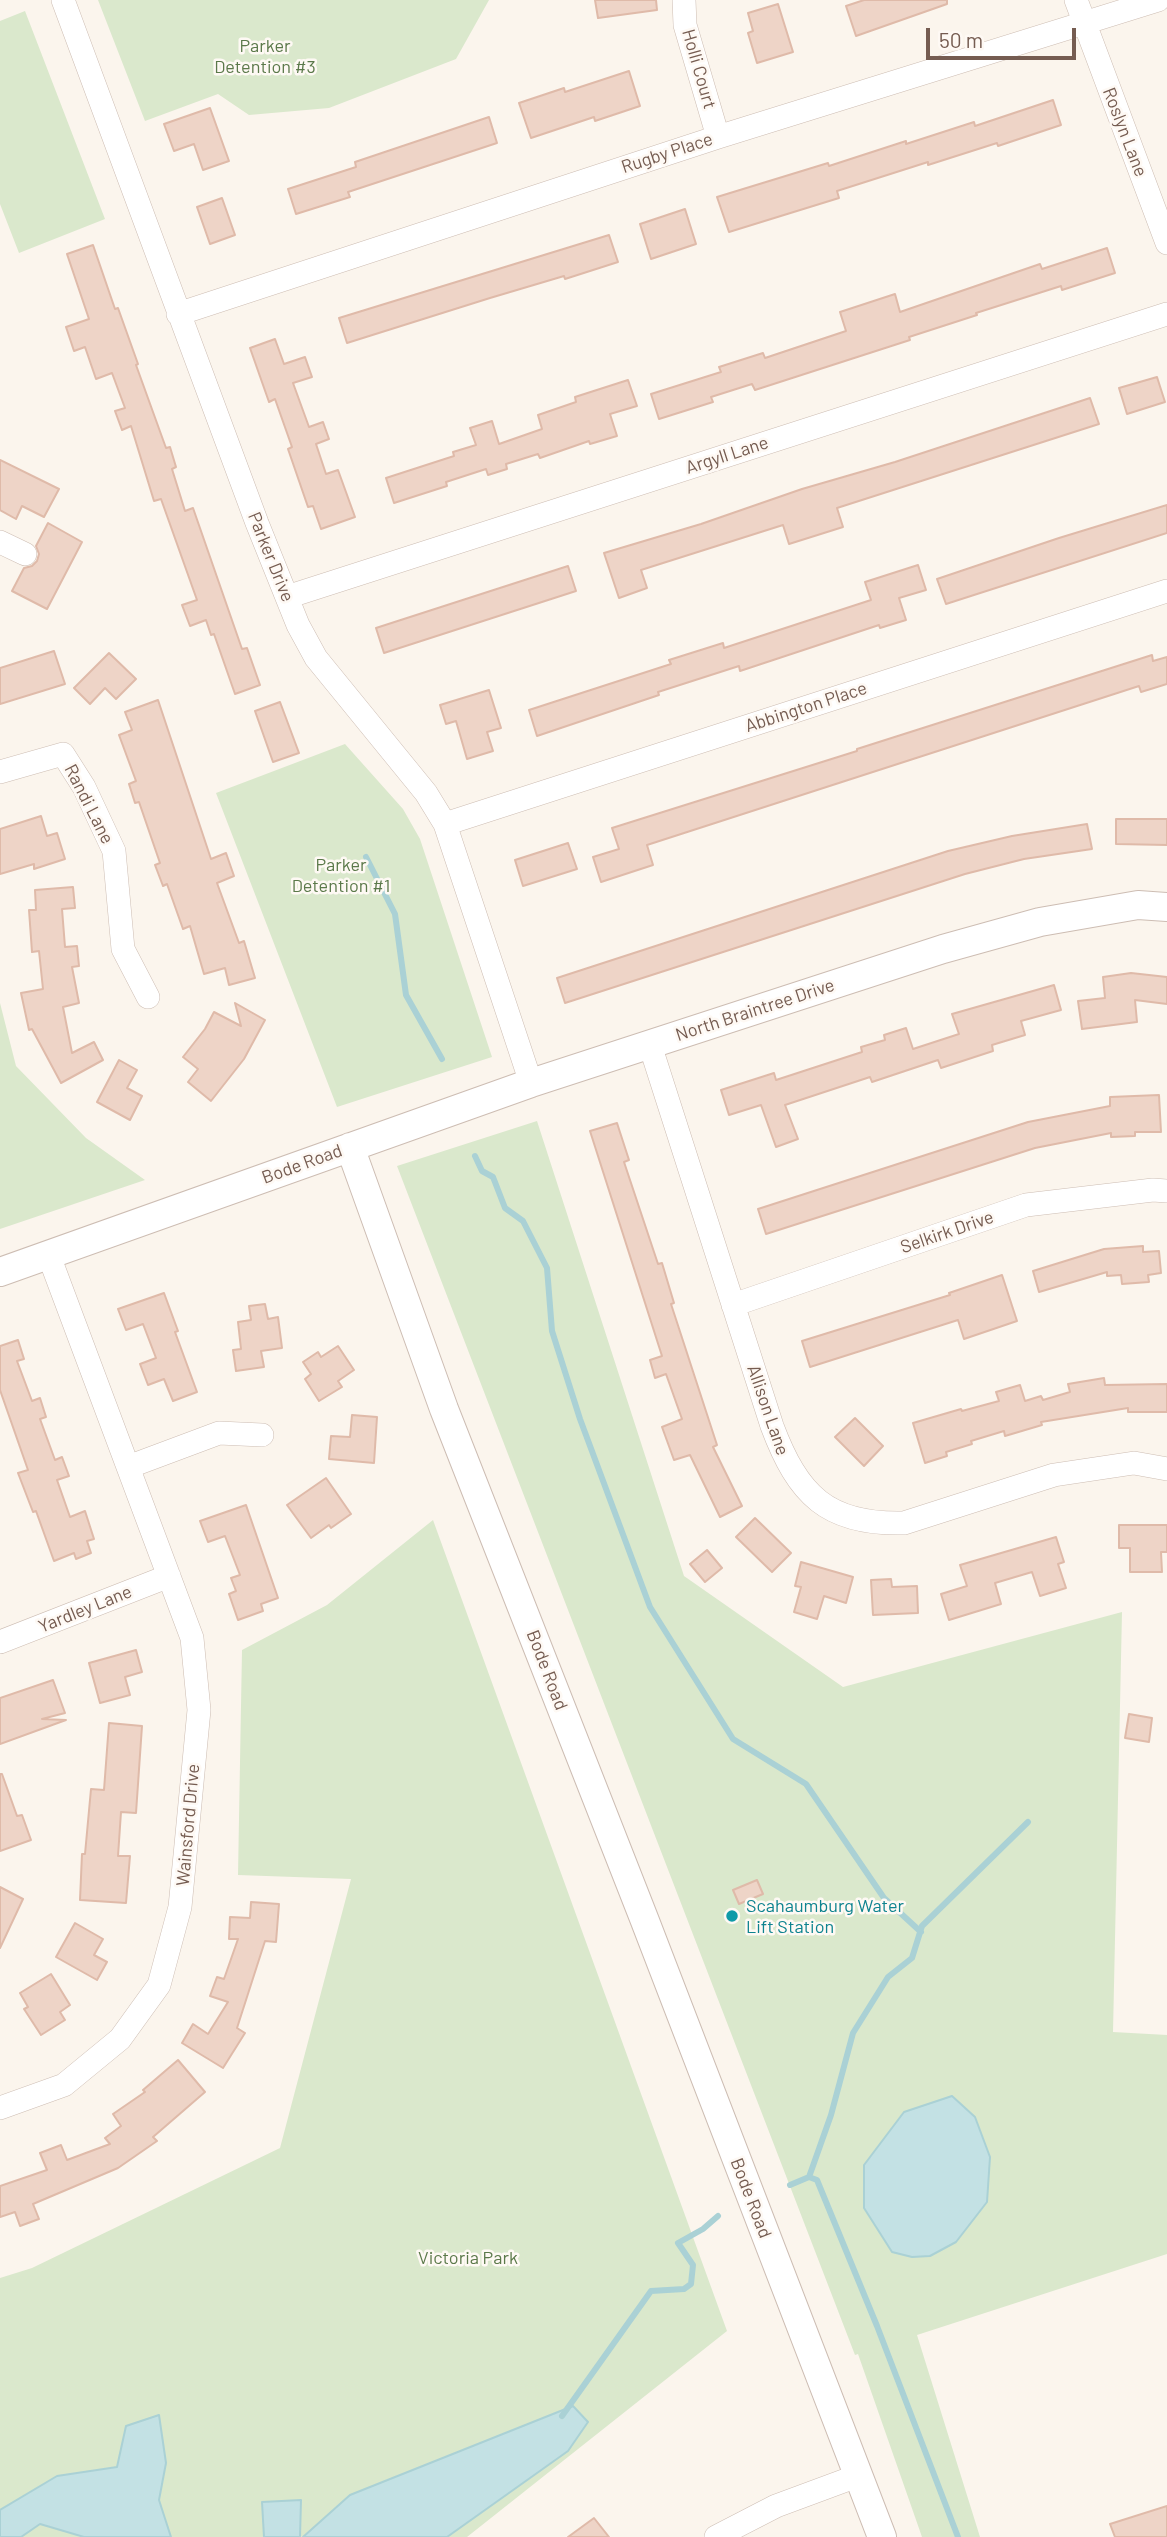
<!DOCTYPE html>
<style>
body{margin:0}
#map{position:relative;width:1167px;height:2537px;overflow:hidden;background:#fbf5ed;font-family:Barlow,sans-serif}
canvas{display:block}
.scale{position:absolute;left:926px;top:28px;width:150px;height:32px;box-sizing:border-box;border:4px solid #755c51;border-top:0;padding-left:9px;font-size:21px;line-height:24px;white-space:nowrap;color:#755c51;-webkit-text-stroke:5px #fef9f4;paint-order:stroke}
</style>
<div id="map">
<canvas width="1167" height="2537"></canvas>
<div class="scale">50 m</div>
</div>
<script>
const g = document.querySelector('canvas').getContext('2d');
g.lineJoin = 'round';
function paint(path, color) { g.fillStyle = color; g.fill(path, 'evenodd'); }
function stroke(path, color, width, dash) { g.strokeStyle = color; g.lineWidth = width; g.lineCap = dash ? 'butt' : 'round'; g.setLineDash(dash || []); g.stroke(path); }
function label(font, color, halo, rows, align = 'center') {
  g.font = font + ' Barlow,sans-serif'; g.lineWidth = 5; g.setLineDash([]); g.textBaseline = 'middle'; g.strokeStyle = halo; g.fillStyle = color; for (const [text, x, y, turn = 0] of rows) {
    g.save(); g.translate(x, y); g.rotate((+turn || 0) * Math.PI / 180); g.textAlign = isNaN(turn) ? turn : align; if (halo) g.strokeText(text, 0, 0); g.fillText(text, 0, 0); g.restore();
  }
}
paint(new Path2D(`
 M98,0H489L456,59L329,108L249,115L218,94L145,121Z
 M25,11L105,219L19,253L0,204V21Z
 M345,744L403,809L420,839L492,1057L337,1107L216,793Z
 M0,1003L16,1066L86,1138L145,1180L0,1229Z
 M537,1121L684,1576L843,1687L1122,1612L1113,2032L1167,2035V2254L917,2335L980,2537H922L858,2354L855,2355L397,1166Z
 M433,1520L727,2331L467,2537H0V2278L32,2268L280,2148L351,1879L238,1875L242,1650L327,1605Z`), '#dae8cc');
const water = new Path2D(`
 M952,2096L975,2117L990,2157L987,2202L956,2242L930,2256L912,2257L892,2252L864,2208V2165L904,2112Z
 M573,2406L588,2422L568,2451L447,2537H303L350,2495Z
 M159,2415L166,2463L159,2500L171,2537H84L40,2524L21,2537H0V2510L57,2476L117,2467L126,2426Z
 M301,2500L300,2537H264L262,2502Z`);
paint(water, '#c3e1e4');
stroke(water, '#aad1d5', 2);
stroke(new Path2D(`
 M366,857L395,914L406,995L442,1059
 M475,1156L482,1171L493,1177L505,1208L523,1221L547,1268L552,1331L580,1419L650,1607L733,1739L806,1784L884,1898L921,1932
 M809,2177L831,2115L853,2033L888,1977L912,1958L922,1926L1028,1822
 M790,2185L809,2177L817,2180L877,2326L958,2537
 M562,2416L651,2291L684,2289L691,2284L693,2265L678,2243L703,2229L718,2216`), '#aad1d5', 6);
const building = new Path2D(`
 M595,0H656L657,10L598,18Z
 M864,0H947V4L856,36L846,6Z
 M778,4L793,52L757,63L748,33L753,31L748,13Z
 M629,71L640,106L595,121L594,117L531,138L519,103L564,88L565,92Z
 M1053,100L1061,125L998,146L997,143L928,165V162L837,191L839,198L729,232L717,197L828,163L829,166L906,141V144L974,122L975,126Z
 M210,108L229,161L203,170L194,144L174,151L164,124Z
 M489,117L497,143L348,192L350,197L296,214L288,189L356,167L355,162Z
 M222,198L235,235L210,244L197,207Z
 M685,209L696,244L651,259L640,224Z
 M609,235L618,262L565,279L564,276L490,298L347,343L339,318Z
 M93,245L115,309L118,308L138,364L136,365L166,448L170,447L176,467L172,469L185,511L193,508L242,649L247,648L260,685L235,694L214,634L211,635L206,620L190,626L182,605L197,600L161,499L154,501L131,426L122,430L115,411L125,408L112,373L96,379L85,347L74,351L66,327L89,319L67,254Z
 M1107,248L1115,273L1062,290L1061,286L976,313L977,315L909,337L910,340L755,390L752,384L711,397L713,402L659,419L651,394L721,372L719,367L763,353L765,358L846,331L840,312L895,294L900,312L1040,264L1042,269Z
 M275,339L284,364L305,357L312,377L293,383L309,427L323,422L329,439L316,444L326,474L338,470L355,517L321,529L313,506L308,507L288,449L292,447L275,399L269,402L250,348Z
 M1157,377L1165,402L1127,414L1119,388Z
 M628,380L637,406L610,414L617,436L590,444L589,441L540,458L538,454L506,464L507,469L488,475L486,469L446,482L447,486L394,503L386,478L454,456L453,452L476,445L470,428L492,421L499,444L542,429L538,415L576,402L575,397Z
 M1090,398L1099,424L837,508L843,527L789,544L783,525L641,570L647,588L619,598L604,553L701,524L802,489L895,462Z
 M0,460L59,489L44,517L22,506L16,519L0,510Z
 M1167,505V533L946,604L937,579L1059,538Z
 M48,523L82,542L47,609L12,591L24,568L32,566L37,561L39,554L36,546Z
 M918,565L926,590L899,598L906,620L880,628L879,625L740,671L739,666L658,692L659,695L537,736L529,710L671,664L669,660L723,643L724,648L871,600L865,582Z
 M568,566L576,591L384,653L376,628Z
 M54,651L65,684L0,704V668Z
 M109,653L136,679L116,699L105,688L90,704L74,688Z
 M1152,655L1153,661L1167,657V684L1141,692L1139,686L647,845L653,865L601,882L593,857L619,849L612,828L857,751V749Z
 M489,690L501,728L487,732L493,751L467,759L456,721L446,724L440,705Z
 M158,700L211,859L226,853L234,876L217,883L239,943L244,941L255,978L229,985L225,968L204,974L190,926L183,929L167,884L163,886L155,865L160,863L139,802L135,803L129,784L136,781L119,735L132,730L125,712Z
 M280,702L299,753L273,762L255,711Z
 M41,816L47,836L57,833L65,859L34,869V864L0,874V829Z
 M1116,819H1167V845L1116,844Z
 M1087,824L1092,849L1024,859L965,874L565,1003L557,978L948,851L1012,836Z
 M568,843L577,869L523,886L515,860Z
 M73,887L75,908L62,909L65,947L77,946L79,966L72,967L79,1003L63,1007L72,1053L94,1042L103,1060L61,1083L32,1029L29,1030L21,993L43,989L39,951L32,952L29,910H36L35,890Z
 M1131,973L1167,977V1004L1135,1000L1137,1022L1082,1029L1078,1001L1105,998L1103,977Z
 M1054,985L1061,1010L1021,1021L1025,1035L992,1045L993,1051L941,1068L938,1060L872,1082L870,1077L785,1105L798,1139L776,1147L761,1105L729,1115L721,1090L774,1073L776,1080L862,1052L861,1047L885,1040L884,1035L906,1028L913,1049L959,1034L952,1014Z
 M235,1003L265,1020L244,1059L211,1101L188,1082L198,1069L183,1057L205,1029L214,1012L241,1026Z
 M119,1060L137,1070L127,1088L142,1096L130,1120L97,1102Z
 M1159,1095L1161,1132H1135V1136L1111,1137V1133L1035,1148L766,1234L758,1209L1028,1122L1110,1106V1097Z
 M617,1123L629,1160L624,1162L658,1264L662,1263L674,1303L671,1304L717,1445L713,1447L742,1506L720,1517L690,1455L674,1460L662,1427L682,1419L666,1374L655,1378L650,1360L662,1356L590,1131Z
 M1143,1246V1252L1159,1251L1161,1273L1148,1275L1149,1282L1122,1284L1121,1275L1107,1276V1272L1039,1292L1033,1271L1104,1249Z
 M1002,1275L1017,1321L964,1339L958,1320L810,1367L802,1341L950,1295L949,1293Z
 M164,1293L178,1331L175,1332L197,1392L173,1401L164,1379L148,1385L140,1364L156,1358L143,1324L126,1330L118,1309Z
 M265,1304L268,1319L278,1317L282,1348L261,1351L264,1367L236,1371L233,1350L241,1349L238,1322L251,1320L249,1306Z
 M18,1340L24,1359L17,1361L32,1401L40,1398L46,1417L40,1419L55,1460L62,1457L69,1476L57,1480L70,1517L85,1511L94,1539L87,1541L91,1553L76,1559L74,1553L54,1561L36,1511L33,1512L18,1473L28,1470L0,1390V1346Z
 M338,1346L354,1370L338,1381L342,1387L319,1401L305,1379L311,1374L303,1362L318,1352L321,1357Z
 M1104,1378L1105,1385L1167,1384V1412H1128V1408L1041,1422L1042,1425L1005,1436L1004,1431L971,1441L972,1444L946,1452L947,1456L925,1463L913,1423L961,1409L962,1411L999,1401L996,1392L1020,1385L1025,1401L1041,1396L1043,1400L1070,1392L1068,1384Z
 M352,1415L377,1417L374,1463L329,1459L331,1436L350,1437Z
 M855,1418L883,1446L864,1466L835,1437Z
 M326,1478L351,1514L331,1528L329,1525L311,1538L287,1505Z
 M246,1505L278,1598L261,1604L263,1611L238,1620L229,1594L236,1591L231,1578L240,1575L225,1536L208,1542L200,1521Z
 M755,1518L791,1553L772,1572L736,1537Z
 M1119,1525H1167V1552H1161L1162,1572H1130V1548H1119Z
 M1056,1537L1064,1562L1058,1564L1066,1588L1040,1596L1032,1572L995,1583L1001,1604L949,1620L941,1594L967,1586L960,1565Z
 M707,1550L722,1568L705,1582L690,1564Z
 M801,1562L853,1577L846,1603L824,1596L817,1619L794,1612L801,1587L795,1586Z
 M891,1579L892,1587L917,1586L918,1613L873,1615L871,1580Z
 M136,1650L142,1672L125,1677L130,1695L100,1703L89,1663Z
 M53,1680L65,1713L42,1719L66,1720L0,1744V1698Z
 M1129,1714L1152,1718L1149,1742L1125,1738Z
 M109,1723L142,1726L136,1813L121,1812L118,1856H130L126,1903L80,1900L82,1854H85L91,1789L104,1790Z
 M0,1774H2L17,1816L22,1815L31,1840L0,1851Z
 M757,1880L763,1894L739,1904L733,1890Z
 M0,1887L23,1899L0,1948Z
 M251,1902L279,1904L276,1942L265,1941L237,2028L245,2033L223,2068L182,2043L193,2024L208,2034L228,2002L210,1996L217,1977L224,1979L238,1939H229L230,1917L250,1918Z
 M75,1923L103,1939L94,1955L107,1962L97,1980L56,1957Z
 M51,1974L70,2005L60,2012L65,2020L41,2035L24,2009L28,2007L20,1993Z
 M178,2060L205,2092L153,2137L157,2141L118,2168L33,2204L39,2219L20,2226L15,2212L0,2217V2186L47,2170L40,2153L61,2145L67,2160L110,2144L105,2138L121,2126L113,2114L145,2092L143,2090Z
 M1167,2506V2537H1115L1110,2524Z
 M594,2518L609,2537H568Z`);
paint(building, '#eed4c7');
stroke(building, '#dfbaa9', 2);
const minor = new Path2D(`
 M63,0L257,523L298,625L316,658L426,793L445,824L531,1083
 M684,0L685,25L718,137
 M1076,0L1167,243
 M178,314L718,137L1158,0
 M0,542L25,554
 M287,597L1167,314
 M0,772L63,754L84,787L114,851L123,949L148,997
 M445,824L1167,591
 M650,1045L772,1426C798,1495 827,1525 904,1523L1054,1475L1134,1463L1167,1469
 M733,1305L1026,1205L1153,1190L1167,1191
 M128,1467L219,1433L262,1435
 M0,1642L169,1576
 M0,2108L64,2085L120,2039L159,1985L180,1907L199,1710L192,1638L49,1256
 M716,2537L776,2506L857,2476`);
const tertiary = new Path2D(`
 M350,1147L444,1409L645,1921L882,2537
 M0,1272L531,1083L943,949L1040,922L1138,905L1167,907`);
stroke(minor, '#cdbdb3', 24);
stroke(tertiary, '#cdbdb3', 30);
stroke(minor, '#fff', 23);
stroke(tertiary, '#fff', 28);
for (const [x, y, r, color] of [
 [732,1916,7,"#0f9aa8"]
]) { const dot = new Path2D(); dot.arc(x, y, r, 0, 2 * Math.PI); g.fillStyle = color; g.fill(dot); stroke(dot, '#fef9f4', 2.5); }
label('18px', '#5b794a', '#fef9f4', [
 ["Parker",265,46],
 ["Detention #3",265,67],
 ["Parker",341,865],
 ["Detention #1",341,886],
 ["Victoria Park",468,2258]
]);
label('18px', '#755c51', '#fef9f4', [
 ["Holli Court",699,69,74],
 ["Roslyn Lane",1125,132,69],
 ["Rugby Place",667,153,-18],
 ["Argyll Lane",727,455,-18],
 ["Parker Drive",271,557,68],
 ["Abbington Place",806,707,-18],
 ["Randi Lane",89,804,63],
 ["North Braintree Drive",755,1010,-18],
 ["Bode Road",302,1164,-20],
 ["Selkirk Drive",947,1232,-19],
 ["Allison Lane",768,1410,71],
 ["Yardley Lane",85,1609,-22],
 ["Bode Road",547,1670,69],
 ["Wainsford Drive",188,1825,-85],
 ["Bode Road",751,2198,69]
]);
label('18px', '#0d838f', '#fef9f4', [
 ["Scahaumburg Water",746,1906],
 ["Lift Station",746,1927]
], 'left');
</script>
